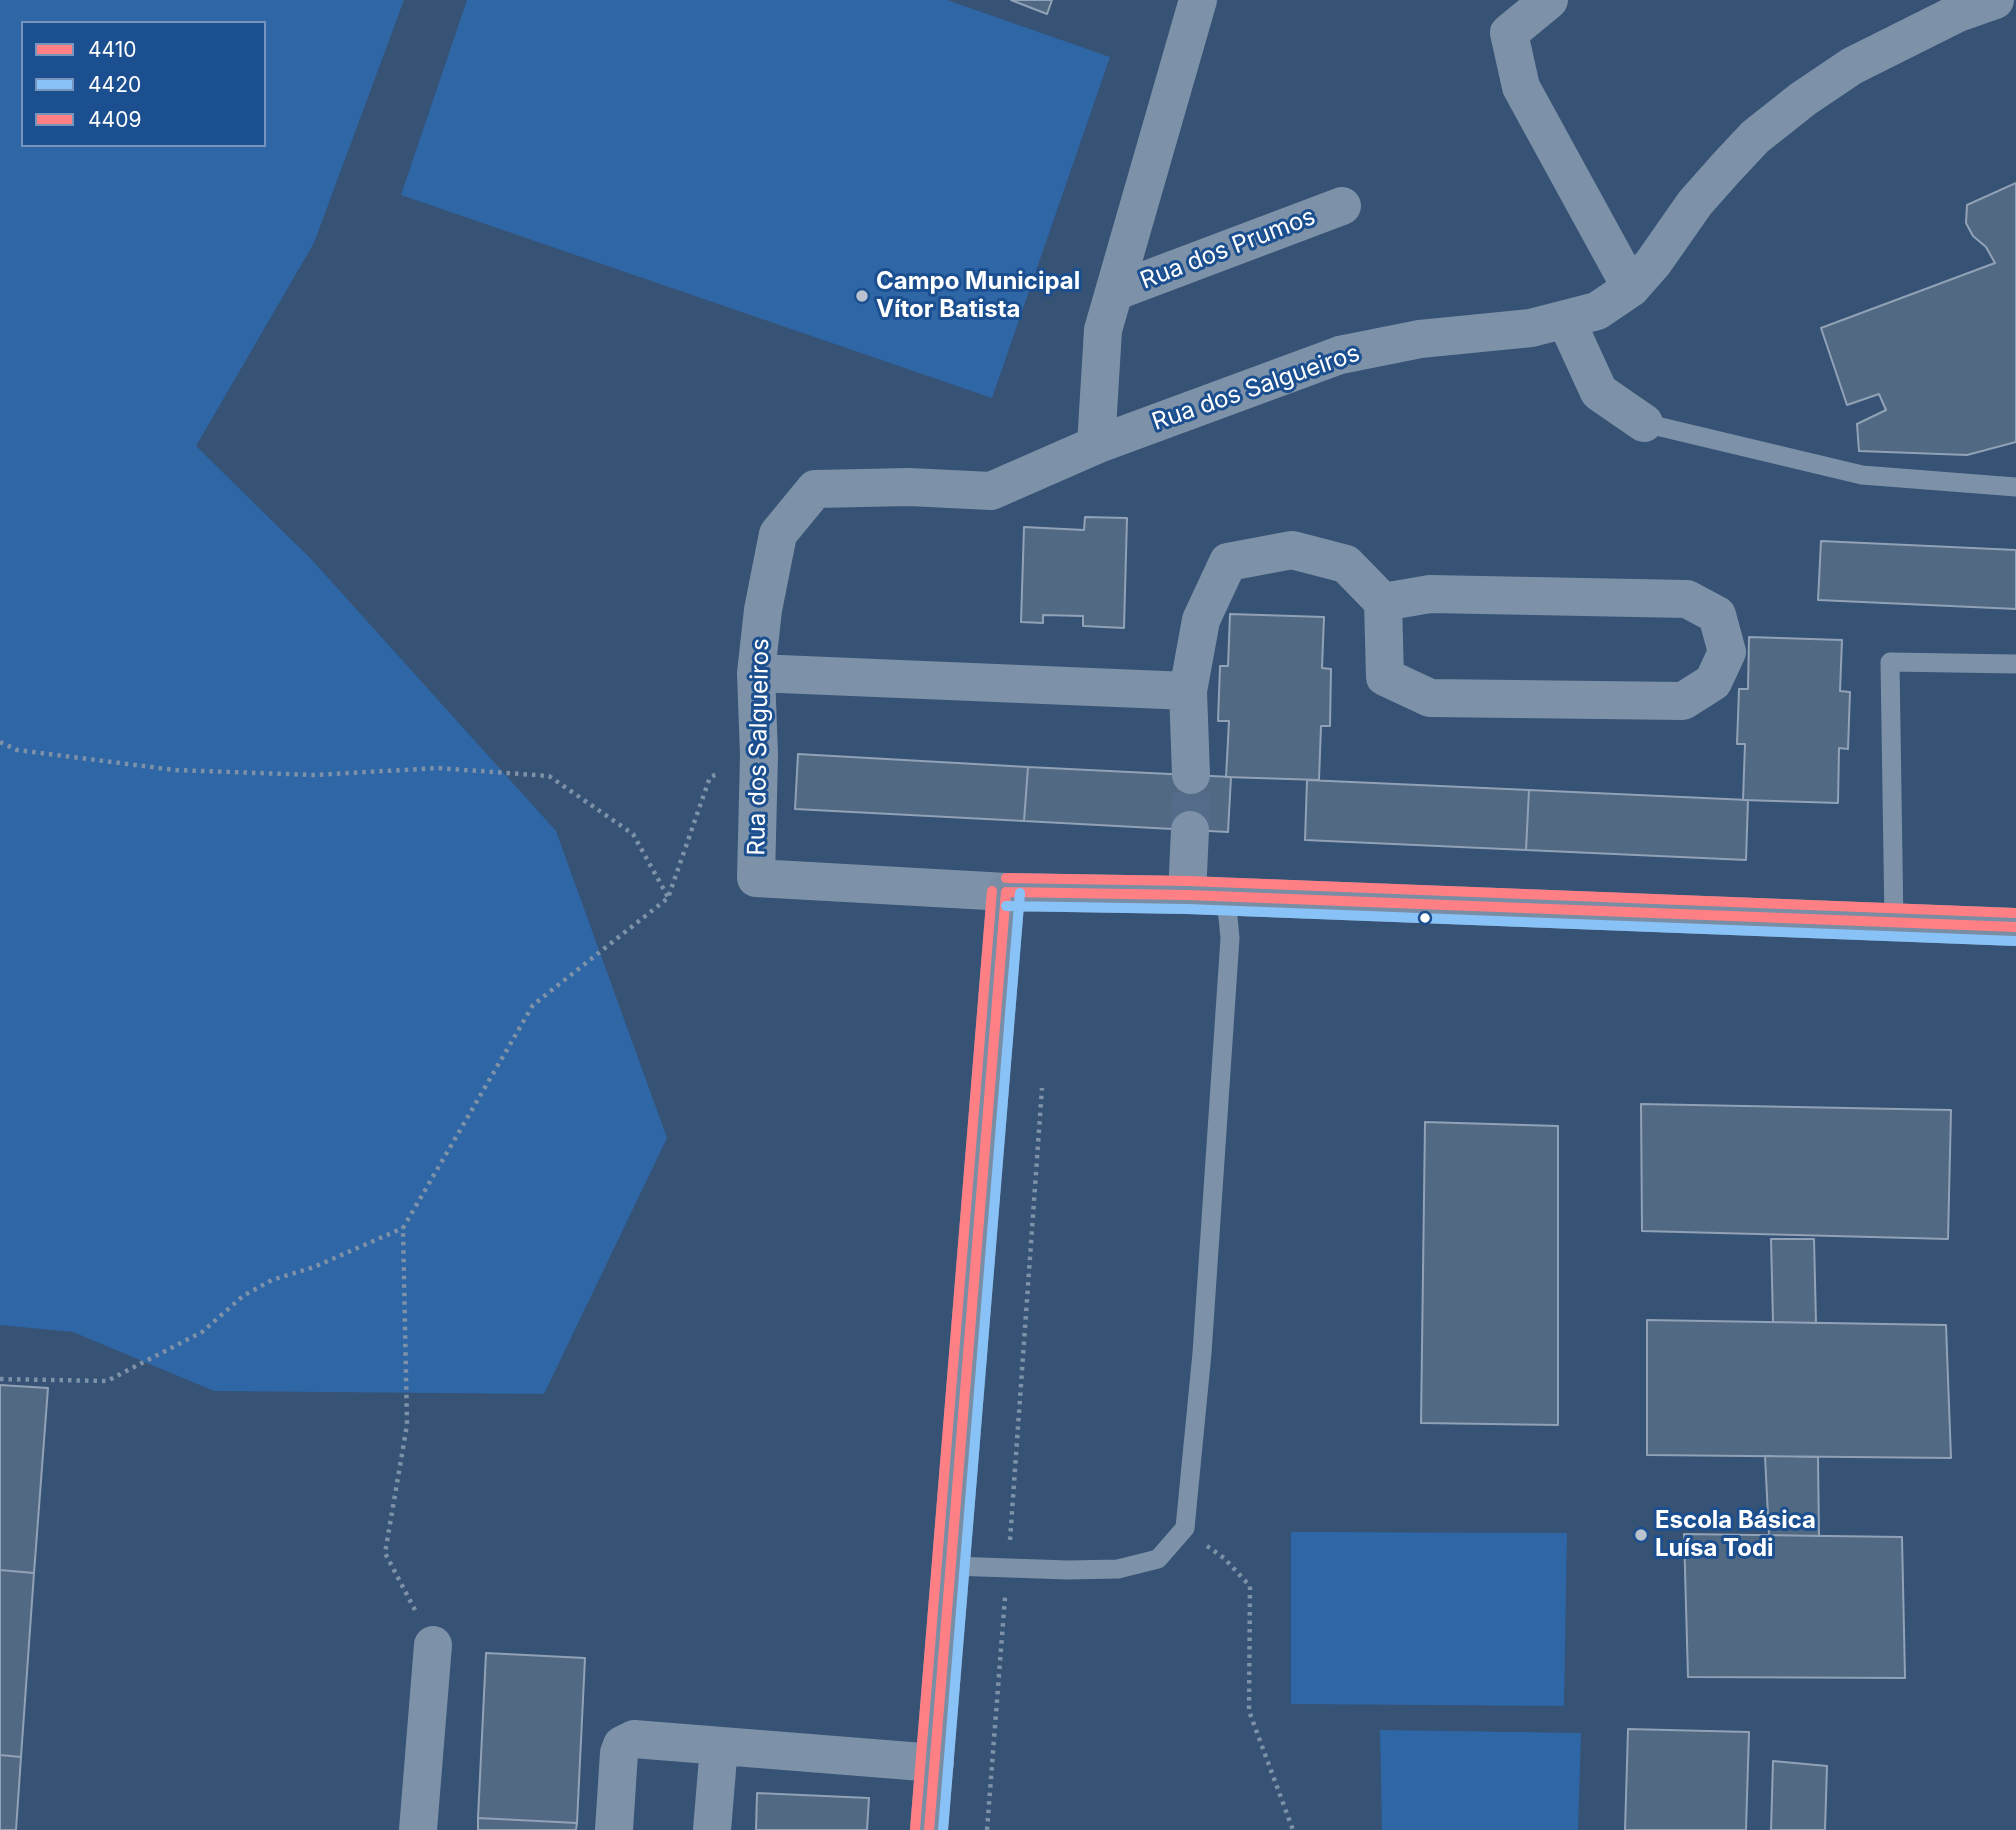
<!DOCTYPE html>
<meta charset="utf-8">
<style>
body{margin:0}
#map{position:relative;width:2016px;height:1830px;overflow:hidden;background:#365274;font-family:Inter,sans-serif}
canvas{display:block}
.legend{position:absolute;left:21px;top:21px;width:245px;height:126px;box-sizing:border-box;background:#1b4f8f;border:2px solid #7695bc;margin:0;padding:9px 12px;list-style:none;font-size:21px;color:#fff}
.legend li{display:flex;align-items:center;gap:14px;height:35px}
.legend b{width:35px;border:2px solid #7695bc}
</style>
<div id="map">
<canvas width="2016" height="1830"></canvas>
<ul class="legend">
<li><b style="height:9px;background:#ff8084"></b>4410</li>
<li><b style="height:9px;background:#88c2f7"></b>4420</li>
<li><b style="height:9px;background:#ff8084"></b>4409</li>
</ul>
</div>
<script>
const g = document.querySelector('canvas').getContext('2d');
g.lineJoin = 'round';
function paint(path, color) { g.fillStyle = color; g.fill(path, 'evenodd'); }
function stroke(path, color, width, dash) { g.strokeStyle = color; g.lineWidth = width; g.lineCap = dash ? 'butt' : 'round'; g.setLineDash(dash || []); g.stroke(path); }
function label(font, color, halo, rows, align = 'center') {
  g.font = font + ' Inter,sans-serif'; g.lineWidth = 6; g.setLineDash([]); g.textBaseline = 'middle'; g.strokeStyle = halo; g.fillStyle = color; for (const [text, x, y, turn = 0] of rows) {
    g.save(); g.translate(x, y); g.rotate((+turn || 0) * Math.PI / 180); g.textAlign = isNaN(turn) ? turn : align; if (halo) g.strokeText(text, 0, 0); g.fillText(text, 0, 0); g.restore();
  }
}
paint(new Path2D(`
 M0,0H404L314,243L196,446L312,560L556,831L667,1138L544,1394L214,1391L73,1332L0,1325ZM23,23H264V145H23Z
 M467,0H947L1110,57L992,398L401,195Z
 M1291,1532L1567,1533L1564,1706L1291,1704Z
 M1380,1730L1581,1733L1578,1830H1382Z`), '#2f66a5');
const building = new Path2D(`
 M1011,0H1052L1047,14Z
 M2016,183V442L1967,455L1859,451L1857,424L1886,410L1879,394L1847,405L1821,328L1995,263L1986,247L1973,236L1966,223L1967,205Z
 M1085,517L1127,518L1124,628L1083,626V616L1043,615V623L1021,622L1024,527L1084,530Z
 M1821,541L2016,550V609L1818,600Z
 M1230,614L1324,617L1322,668L1331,669L1330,726H1321L1319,780L1226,777L1229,721H1218L1220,666H1228Z
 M1749,637L1842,640L1840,691L1850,692L1848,749L1839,748L1838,803L1743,800L1745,744H1737L1739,689H1748Z
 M798,754L1028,767L1024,821L795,809Z
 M1028,767L1231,777L1228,832L1024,821Z
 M1307,780L1529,790L1526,850L1305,840Z
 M1529,790L1748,800L1746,860L1526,850Z
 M1641,1104L1951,1110L1948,1239L1642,1231Z
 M1425,1122L1558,1126V1425L1421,1423Z
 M1771,1239H1814L1816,1323L1773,1322Z
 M1647,1320L1946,1325L1951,1458L1647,1455Z
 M0,1385L48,1388L34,1573L0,1570Z
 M1765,1456L1818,1457L1819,1536L1769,1535Z
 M1684,1534L1902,1537L1905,1678L1688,1677Z
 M0,1570L34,1573L21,1757L0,1755Z
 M486,1653L585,1658L577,1823L478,1818Z
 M1628,1729L1749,1732L1746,1830H1625Z
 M0,1755L21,1757L16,1830H0Z
 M1773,1761L1827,1766L1825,1830H1771Z
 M757,1793L869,1798L867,1830H756Z
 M478,1818L577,1823L576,1830H478Z`);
paint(building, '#526984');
stroke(building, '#92a2b6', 2);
stroke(new Path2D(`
 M1190,830L1191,775`), '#546c89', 38, [38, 19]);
stroke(new Path2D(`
 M0,742L17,750L175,770L314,775L438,768L549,776L633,834L668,897
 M0,1379L107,1381L202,1332L243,1296L272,1280L314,1267L403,1228
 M1010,1540L1042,1088
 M1207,1546L1224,1558L1250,1586L1249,1711L1293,1830
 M415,1610L385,1553L407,1425L403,1228L533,1005L668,898L710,777L720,773
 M987,1830L1005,1597`), '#7d92a8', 4.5, [3.5, 5]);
stroke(new Path2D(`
 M1644,423L1862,475L2016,487
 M1894,924L1890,662L2016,664
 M951,1566L1068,1570L1118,1569L1158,1559L1185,1528L1202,1353L1230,938L1226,897`), '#7d92a8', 19);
stroke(new Path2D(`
 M1549,0L1509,33L1521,87L1631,288
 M1114,292L1342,206
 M1566,320L1599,392L1644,423
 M1096,445L1103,330L1198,0
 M756,673L1188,691L1191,775
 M1188,691L1201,620L1228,562L1292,550L1346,564L1383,602L1385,677L1430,698L1683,701L1713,682L1727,652L1717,615L1687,599L1430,594L1383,602
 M1006,892L756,878L759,755L756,673L763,610L778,534L815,489L909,487L991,491L1096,445L1340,355L1420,339L1531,328L1597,311L1631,288L1653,263L1695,203L1726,168L1755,137L1803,99L1852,66L1958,13L1995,0
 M1187,895L1190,830
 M418,1830L433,1645
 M614,1830L619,1753L622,1745L634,1739L935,1763
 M712,1830L719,1746`), '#7d92a8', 38);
stroke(new Path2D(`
 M929,1830L1006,892L1187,895L2016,927`), '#798da4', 38);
stroke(new Path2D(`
 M1006,892L1187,895L2016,927
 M929,1830L1006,892`), '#ff8084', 10);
stroke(new Path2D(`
 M1006,906L1187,909L2015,941
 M943,1830L1020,893`), '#88c2f7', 10);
stroke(new Path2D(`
 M1006,878L1188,881L2016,913
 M915,1829L992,891`), '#ff8084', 10);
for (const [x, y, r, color] of [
 [862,296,7,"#b9c2ce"],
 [1425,918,6,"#fff"],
 [1641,1535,7,"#b9c2ce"]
]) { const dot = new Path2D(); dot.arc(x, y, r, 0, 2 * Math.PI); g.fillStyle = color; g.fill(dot); stroke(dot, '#1b4f8f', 2.5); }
label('24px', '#fff', '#1b4f8f', [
 ["Rua dos Prumos",1228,249,-21],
 ["Rua dos Salgueiros",1256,388,-19],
 ["Rua dos Salgueiros",759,747,-89]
]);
label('bold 24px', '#fff', '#1b4f8f', [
 ["Campo Municipal",876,282],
 ["Vítor Batista",876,310],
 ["Escola Básica",1655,1521],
 ["Luísa Todi",1655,1549]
], 'left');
</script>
